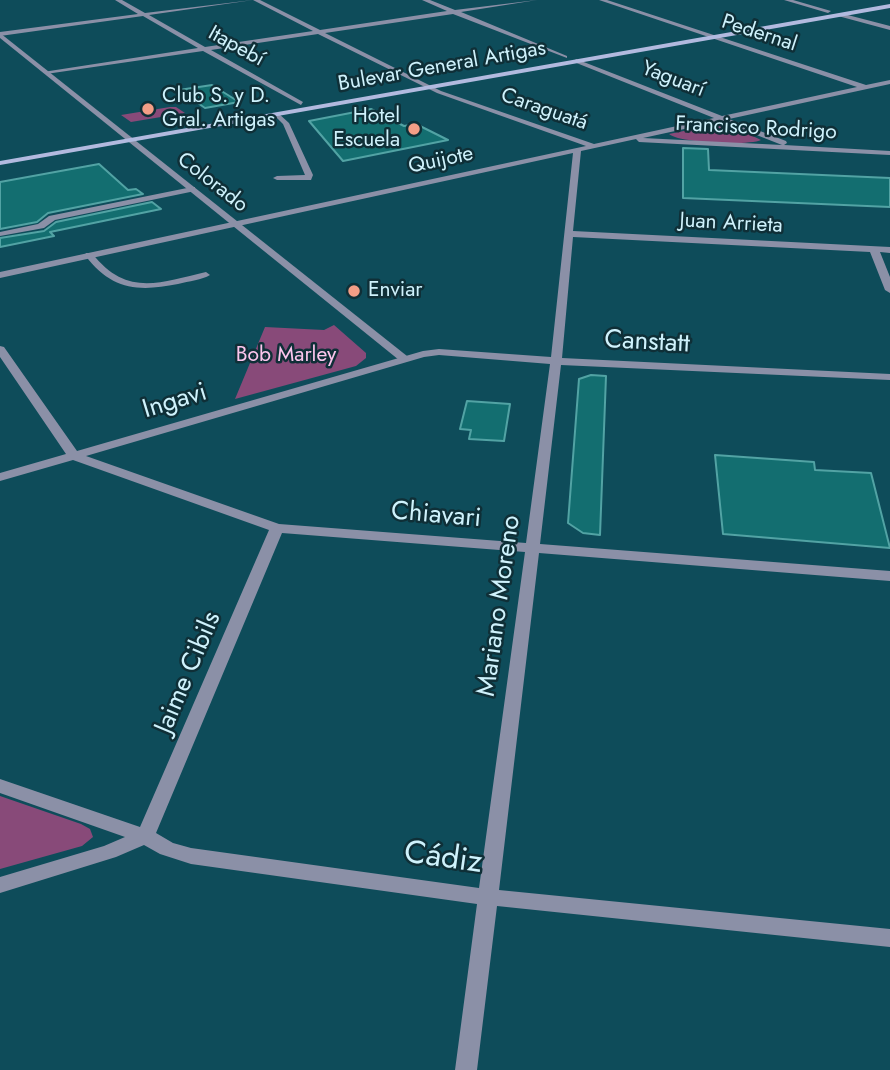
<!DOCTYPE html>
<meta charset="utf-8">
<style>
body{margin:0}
canvas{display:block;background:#0e4c5a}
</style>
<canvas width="890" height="1070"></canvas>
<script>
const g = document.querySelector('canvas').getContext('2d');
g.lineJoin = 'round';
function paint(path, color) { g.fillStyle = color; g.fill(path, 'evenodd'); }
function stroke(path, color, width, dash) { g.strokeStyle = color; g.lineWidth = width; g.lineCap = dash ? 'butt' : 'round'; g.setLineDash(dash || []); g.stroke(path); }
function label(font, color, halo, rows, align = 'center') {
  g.font = font + ' Jost,sans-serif'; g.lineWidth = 5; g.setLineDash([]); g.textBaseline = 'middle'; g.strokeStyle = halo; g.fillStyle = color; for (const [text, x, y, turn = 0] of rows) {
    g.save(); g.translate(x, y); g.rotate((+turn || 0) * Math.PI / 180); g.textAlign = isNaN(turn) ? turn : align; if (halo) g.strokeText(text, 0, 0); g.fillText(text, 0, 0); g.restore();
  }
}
paint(new Path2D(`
 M170,107H176L185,113L131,122L121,115Z
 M718,124L734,127L761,140C748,146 679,143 669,134Z
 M334,325L366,353V358L356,366L235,399L265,327L324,330Z
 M0,796L81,824L90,829L93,837L82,846L0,869Z`), '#884a79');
const building = new Path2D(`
 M212,85L239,102L205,108L179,90Z
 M371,109L404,126L416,124L448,140L343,161L309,121Z
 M683,148L708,149L709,170L890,178V207L683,198Z
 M99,164L128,190L136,189L143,194L48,213L37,222L0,229V182Z
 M152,202L161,209L50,232L54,236L0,247V238L44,231L56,222Z
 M591,375L606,376L600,535L583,533L568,523L579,379Z
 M467,401L510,404L504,441L469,439L471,430L460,429Z
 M715,455L814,462L815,470L871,473L890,548L723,534Z`);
paint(building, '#136e70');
stroke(building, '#52a3a4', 2);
paint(new Path2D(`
 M274,113H278L289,123L313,175L311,180H277L273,178L277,176L305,175L283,124L274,115Z
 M192,187H195V191L55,220L44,228L0,236V232L38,224L49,216Z
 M86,253H92C126,297 159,283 206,272L210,275C202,280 189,281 178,284C138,292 111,290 85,255Z`), '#8b90a7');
paint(new Path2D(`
 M115,0H122L145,13L253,0L149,15L205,47L313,31L253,0H260L320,30L447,11L422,0H430L455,10L537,0L461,12L567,56V58L453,14L325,33L441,91L594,144L714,118L574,62L576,59L722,116L857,87L599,0H607L866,85L890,80V84L729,119L786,141L787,143L784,145L890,151V155L639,142L636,139L581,151L573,231L890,247V253L880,252L890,277V293L885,290L870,252L573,237L562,358L890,374V380L561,365L540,544L890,571V581L539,553L499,890L890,929V947L497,906L477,1070H455L477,904L191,864L160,854L144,845L116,857L0,893V877L104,846L125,837L0,793V779L140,827L269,530L73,460L0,481V473L66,454L0,357V346L4,347L77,451L423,351L439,349L551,357L573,153L0,278V272L586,146L437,93L318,34L211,50L303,102L301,105L203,51L46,74L43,72L198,48L143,16L0,36V32L138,14ZM721,121L782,145L643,138ZM439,355L550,364L526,543L279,524L86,456L424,357ZM282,533L525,552L479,888L191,848L173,843L156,833Z
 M784,0H793L831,11L828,13Z
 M840,13L890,26V30L838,16Z`), '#8b90a7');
paint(new Path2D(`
 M0,33L407,356V360H399L0,38Z`), '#8b90a7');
paint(new Path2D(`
 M890,4V8L0,165V161Z`), '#b2badf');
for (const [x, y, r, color] of [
 [148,109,7,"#f49e86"],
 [414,129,7,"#f49e86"],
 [354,291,7,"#f49e86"]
]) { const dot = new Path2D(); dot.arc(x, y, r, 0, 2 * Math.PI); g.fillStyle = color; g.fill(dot); stroke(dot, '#0f2f37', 2.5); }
label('21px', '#cff2fc', '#0f2f37', [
 ["Pedernal",759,34,18],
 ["Itapebí",236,47,29],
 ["Bulevar General Artigas",442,67,-10],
 ["Yaguarí",673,80,21],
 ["Caraguatá",544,110,19],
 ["Francisco Rodrigo",756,129,3],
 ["Quijote",441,161,-12],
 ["Colorado",212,183,38],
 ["Juan Arrieta",731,224,3]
]);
label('21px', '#cff2fc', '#0f2f37', [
 ["Club S. y D.",162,97],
 ["Gral. Artigas",162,121],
 ["Hotel",400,117,"right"],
 ["Escuela",400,141,"right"],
 ["Enviar",368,291]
], 'left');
label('21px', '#fcc6ed', '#0f2f37', [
 ["Bob Marley",286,356]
]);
label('26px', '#cff2fc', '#0f2f37', [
 ["Canstatt",647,343,3],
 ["Ingavi",175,402,-17],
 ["Chiavari",436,516,5],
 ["Mariano Moreno",500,606,-82],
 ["Jaime Cibils",189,673,-67]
]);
label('32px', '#cff2fc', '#0f2f37', [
 ["Cádiz",443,859,8]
]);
</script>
